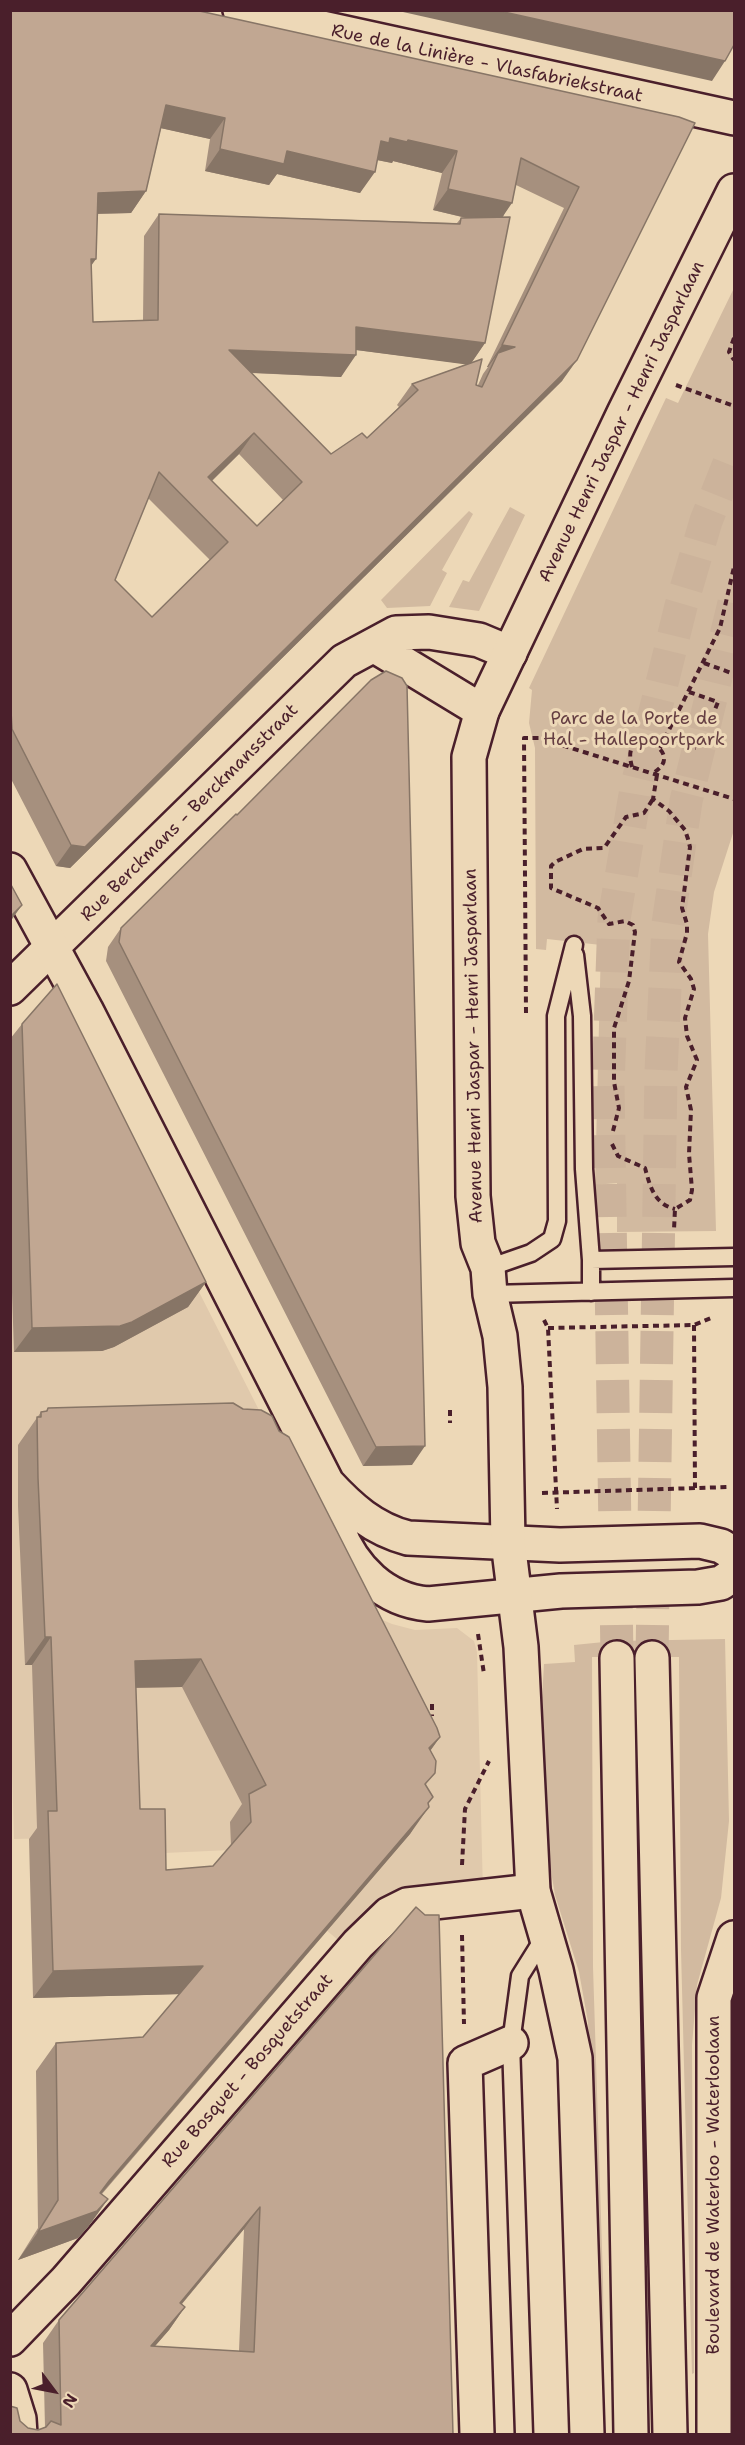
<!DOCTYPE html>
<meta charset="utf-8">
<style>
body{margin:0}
#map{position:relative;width:745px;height:2445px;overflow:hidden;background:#edd8b7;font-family:"Shantell Sans",sans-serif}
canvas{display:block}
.frame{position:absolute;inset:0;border:12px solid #4a1f2b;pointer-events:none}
.north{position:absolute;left:24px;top:2361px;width:60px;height:60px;-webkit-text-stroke:4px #edd8b7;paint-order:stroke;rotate:122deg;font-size:16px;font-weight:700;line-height:24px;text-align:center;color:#4a1f2b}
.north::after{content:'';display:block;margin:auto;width:21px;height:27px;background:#4a1f2b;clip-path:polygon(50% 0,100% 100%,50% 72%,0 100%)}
</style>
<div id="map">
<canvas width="745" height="2445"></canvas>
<div class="frame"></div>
<div class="north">N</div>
</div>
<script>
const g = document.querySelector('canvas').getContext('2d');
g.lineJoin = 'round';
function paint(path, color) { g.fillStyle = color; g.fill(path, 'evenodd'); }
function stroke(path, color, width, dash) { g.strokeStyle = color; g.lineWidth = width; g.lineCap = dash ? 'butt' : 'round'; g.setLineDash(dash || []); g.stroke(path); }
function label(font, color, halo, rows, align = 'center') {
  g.font = font + ' "Shantell Sans",sans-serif'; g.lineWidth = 6; g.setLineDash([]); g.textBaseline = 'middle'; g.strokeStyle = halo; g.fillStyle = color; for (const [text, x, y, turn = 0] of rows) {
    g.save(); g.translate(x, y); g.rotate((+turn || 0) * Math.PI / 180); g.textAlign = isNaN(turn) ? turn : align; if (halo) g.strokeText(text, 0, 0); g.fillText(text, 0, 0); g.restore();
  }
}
paint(new Path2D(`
 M96,1089L294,1479L376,1617L392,1624L415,1630L457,1628L474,1641L477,1652L483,1893L344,1945L231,1850L164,1853L145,1836L14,1839L10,1698V1202Z`), '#e0c9ac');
paint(new Path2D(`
 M734,288V830L714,892L708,934L716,1231L617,1232V1183L595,1185L601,945L547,939L546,950L536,949L535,748L529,723L532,690L529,688L666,398L678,403Z
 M510,507L525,515L479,611L449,607L463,580L469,582Z
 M469,511L473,514L442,570L447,573L430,606L387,608L381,600Z
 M725,1639L729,1821L721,1898L697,1985L692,2045L694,2366V2373L692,2374L681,1950L679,1657H592L593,1967L603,2280L604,2377L600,2378L588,2022L579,1972L555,1895L548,1853L542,1698L544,1664L575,1662L574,1645L604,1642V1649L619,1648V1641Z
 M734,1981V2021L731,2023L734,2031V2044L730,2047L734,2053V2066L731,2068L734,2075V2088L730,2091L734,2098V2111L730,2113L734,2120V2133L730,2136L734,2143V2156L731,2158L734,2165V2178L730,2180L734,2188V2200L731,2203L734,2209V2223L731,2225L734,2232V2246L731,2248L734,2254V2268L732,2270L734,2276V2291L732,2293L734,2298V2314L732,2316L734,2320V2336L732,2338L734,2342V2359L733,2360L734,2364V2434H729L727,2018Z`), '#d2baa0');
stroke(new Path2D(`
 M617,1658L608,1086L614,919L636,789L681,606L706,521L734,451
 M652,1658L661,1072L668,924L686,801L734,603`), '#ccb39b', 33, [33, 16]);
const lane = new Path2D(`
 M575,955L582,1016L584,1169L591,1260V1292
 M591,1260L734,1257
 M488,1268L531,1253L552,1239L557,1221L556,1016L574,945
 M490,1294L734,1288
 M524,2434L511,2043L520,1976L545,1936`);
const street = new Path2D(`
 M240,10L734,118
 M375,646L482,711
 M10,988L344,661L396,633L429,632L479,640L510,653
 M10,2339L66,2281L358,1944L389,1914L407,1905L533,1891
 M10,2390L19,2419L20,2434
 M477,2434L465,2063L511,2043`);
const secondary = new Path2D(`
 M10,870L86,1010L327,1483C330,1497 332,1514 337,1528C353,1569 384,1600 428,1604L561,1591L698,1587L721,1583L734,1574
 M327,1483C350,1508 373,1529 408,1538L560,1545L700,1541L721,1546L734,1554`);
const primary = new Path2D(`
 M587,2434L575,2058L556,1970L533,1891L521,1647L508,1542L505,1387L500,1336L490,1294L488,1268L478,1243L473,1196L469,757L482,711L624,413L734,191
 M714,2434V1998L734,1938`);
const highway = new Path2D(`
 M617,1658L631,2434
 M652,1658L670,2434`);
stroke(lane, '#4a1f2b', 21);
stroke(street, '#4a1f2b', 38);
stroke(secondary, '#4a1f2b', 38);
stroke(primary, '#4a1f2b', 38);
stroke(highway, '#4a1f2b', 38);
stroke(new Path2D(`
 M734,338L729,352L734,360
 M676,385L734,406
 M704,663L734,674
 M689,692L718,702L714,712
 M666,737L696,748
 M660,748L720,628L734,567
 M632,767C618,718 691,751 653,773
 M657,775L653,799L669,811L685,830L688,839L690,847L682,908L687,924V933L679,962L691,979L694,989L685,1018L687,1036L697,1060L686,1087L691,1110L689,1154L692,1190L690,1200L675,1209L674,1230
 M526,1013L524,738H539L734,799
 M613,1131L619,1108L614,1082V1028L629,981L635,932L633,925L625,921L609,924L598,908L551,888V866L555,862L583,849L604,848L626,817L644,813L653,799
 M612,1144L618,1156L645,1168C650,1186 654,1204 675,1209
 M544,1320L548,1328L557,1509
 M694,1325L695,1488
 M548,1328L694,1325L711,1318
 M450,1410V1423
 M542,1493L729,1487
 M478,1634L484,1674
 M432,1704V1716
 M462,1865L465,1809L489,1761
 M462,1935L464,2024`), '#4a1f2b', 4, [6, 4.5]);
stroke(lane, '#edd8b7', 16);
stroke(street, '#edd8b7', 33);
stroke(secondary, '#edd8b7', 33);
stroke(primary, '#edd8b7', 33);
stroke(highway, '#edd8b7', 33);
paint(new Path2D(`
 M10,10L679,117L562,381L70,868L56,866L10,777ZM161,128L210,139L205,171L269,185L277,174L360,193L377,160L392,163L393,161L442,173L433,210L466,218H461L457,223L159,214L144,236L143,320L93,322L91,267L98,214L131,213L146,191ZM516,185L564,208L487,367H488L483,374L478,385H476L471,363L485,343L503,217ZM356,350L467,364L412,384L397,405L399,407L367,438L331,454L251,373L341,377ZM239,454L283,500L257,526L212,481ZM148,498L210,560L152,617L115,580Z
 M237,815L412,1465L363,1466L106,961L108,947L121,928Z
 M22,1024L206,1282L188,1307L114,1347L102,1351L14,1352L10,1233V1039Z
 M48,1408L440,1737L430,1751L426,1785L428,1803L410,1834L102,2194L108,2199L88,2227L78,2238L18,2260L38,2228L36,2071L56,2043L143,2037L180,1994L33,1998L29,1839L37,1828L32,1665H25L18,1506V1445L41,1412L46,1411ZM182,1687L242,1804L230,1822L231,1845L213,1866L166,1870L140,1809L135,1688Z
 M416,1907L453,2434H10L20,2421L28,2428L38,2430L45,2427L43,2343L59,2320ZM244,2229L239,2351L155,2346L169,2330L185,2307L182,2304Z`), '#a6907e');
paint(new Path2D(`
 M394,10H495L725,61L712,81Z
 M166,105L225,118L210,139L151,126Z
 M390,138L408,140L457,151L442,173L393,161L392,163L377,160L381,141Z
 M220,149L287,151L375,172L360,193L277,174L269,185L205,171Z
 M448,189L512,203L497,225L433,210Z
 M146,191L131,213L83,214L98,193Z
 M91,259H96L81,280Z
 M356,327L485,343L470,365L341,348Z
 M502,345L515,347L498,353L488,367H487Z
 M229,350L356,355L341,377L214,371Z
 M577,360L562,381L70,868L56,866L71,845Z
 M254,433L239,454L193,499L208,477Z
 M22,905L10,922V917Z
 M206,1282L188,1307L114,1347L102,1351L14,1352L32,1328Z
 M425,1446L412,1465L363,1466L376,1447Z
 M45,1637H51L32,1665H25Z
 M201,1659L182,1687L115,1688L135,1661Z
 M440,1737L420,1765L429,1748Z
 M429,1807L410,1834L89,2208L109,2181Z
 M203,1966L184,1994L33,1998L53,1971Z
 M108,2199L88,2227L78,2238L18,2260L38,2232Z
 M260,2207L244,2229L164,2325L180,2303Z
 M185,2307L169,2330L135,2369L151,2346Z`), '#877566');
const building = new Path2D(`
 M10,10H195L679,117L695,123L577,360L85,847L71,845L12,729L10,693ZM166,105L225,118L220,149L284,164L287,151L375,172L381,141L389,143L390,138L407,142L408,140L457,151L448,189L512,203L521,158L579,187L502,345L515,347L498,353L482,387L476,385L482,359L412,384L418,390L367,438L362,433L331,454L229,350L356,355V327L485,343L510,217L461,218L460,224L159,214L158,320L93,322L91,259H96L98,193L146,191ZM254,433L302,482L257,526L208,477ZM159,472L228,542L152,617L115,580Z
 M495,10H735V43L725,61Z
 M386,671L402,678L407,686L425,1446L376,1447L119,942L121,928L236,814L237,815L371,680Z
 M10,883L22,905L10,917Z
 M57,984L206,1282L132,1322L120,1326L32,1328L22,1024Z
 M233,1403L243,1409L261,1410L272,1416L279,1431L289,1437L437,1728L440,1737L429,1748L436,1761L435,1773L425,1784L433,1797L428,1803L429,1807L109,2181L100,2193L108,2199L97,2211L38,2232L58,2200L56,2043L143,2037L203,1966L53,1971L48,1811H57L51,1637H45L38,1478L37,1417H41V1412L47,1411L48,1408ZM201,1659L266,1785L249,1794L251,1822L213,1866L166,1870L165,1809H140L135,1661Z
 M416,1907L425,1915H439L453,2434H10V2406L17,2408L20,2421L28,2428L38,2430L46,2427L51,2421L61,2425L59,2320ZM260,2207L254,2352L151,2346L185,2307L180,2303Z`);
paint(building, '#c1a792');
stroke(building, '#877566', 1.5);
label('18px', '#4a1f2b', '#edd8b7', [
 ["Rue de la Linière - Vlasfabriekstraat",487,64,12],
 ["Avenue Henri Jaspar - Henri Jasparlaan",622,422,-64],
 ["Rue Berckmans - Berckmansstraat",190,813,-45],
 ["Avenue Henri Jaspar - Henri Jasparlaan",474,1046,-91],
 ["Rue Bosquet - Bosquetstraat",248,2071,-49],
 ["Boulevard de Waterloo - Waterloolaan",714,2185,-90]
]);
label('18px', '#653e42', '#edd8b7', [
 ["Parc de la Porte de",634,719],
 ["Hal - Hallepoortpark",634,740]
]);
</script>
